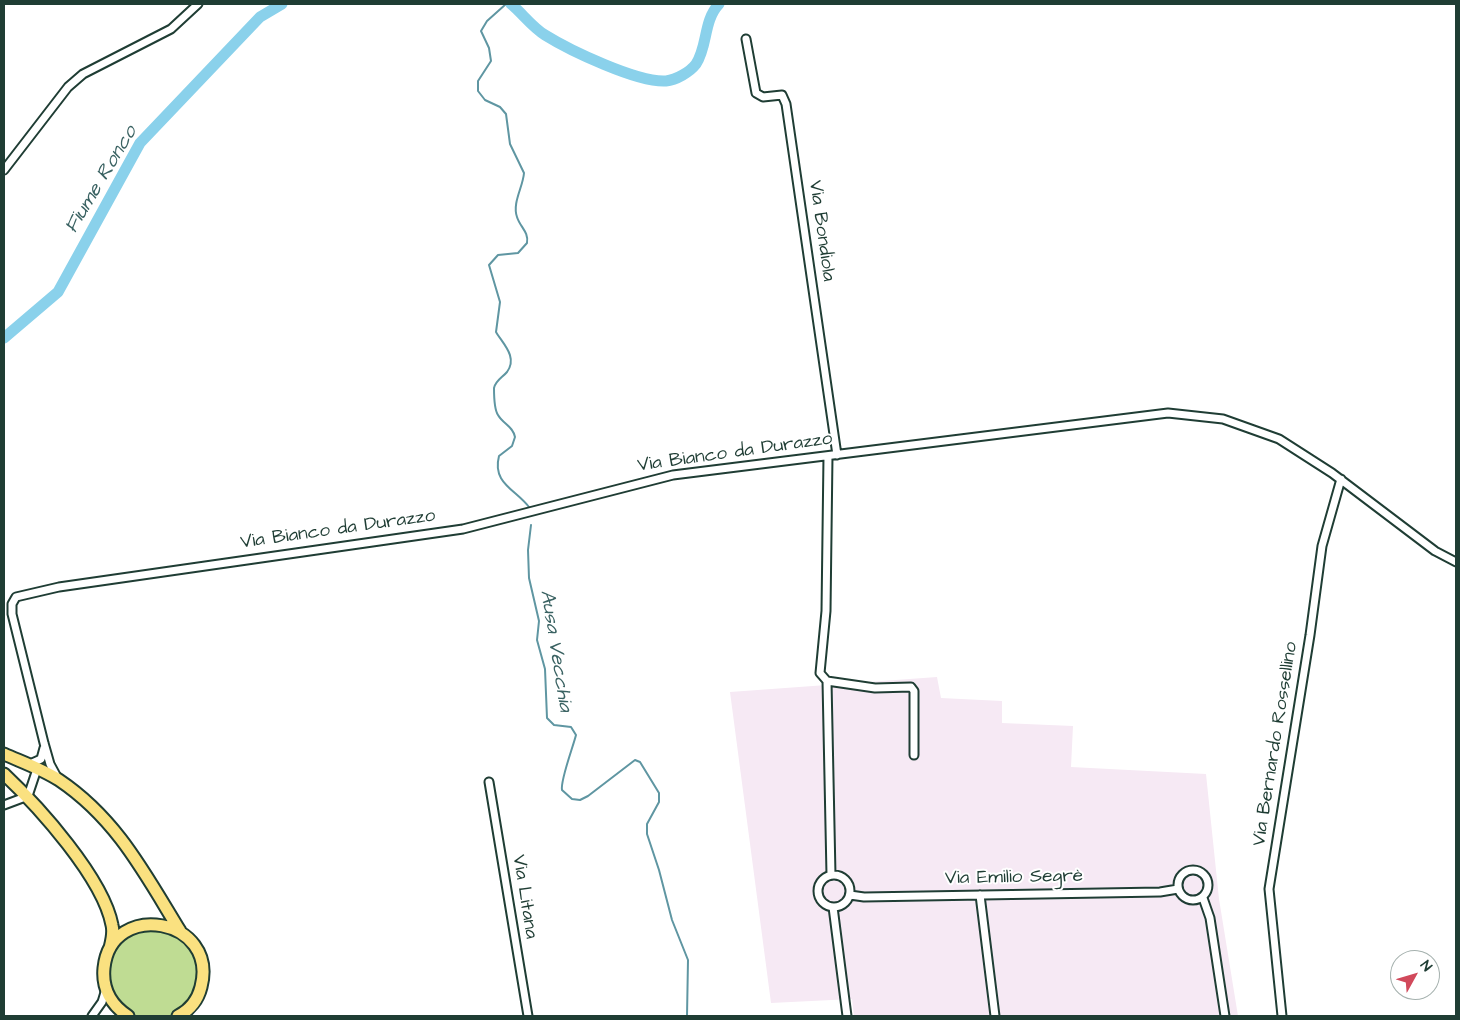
<!DOCTYPE html>
<meta charset="utf-8">
<style>
body{margin:0}
#map{position:relative;width:1460px;height:1020px;overflow:hidden;background:#fff;font-family:"Architects Daughter",sans-serif}
canvas{display:block}
.frame{position:absolute;inset:0;border:5px solid #1f3d34;pointer-events:none}
.north{position:absolute;left:1390px;top:950px;width:50px;height:50px;box-sizing:border-box;background:#fff;border:1px solid #a5b1ae;border-radius:50%;rotate:51deg;font-size:14px;font-weight:700;line-height:20px;text-align:center;color:#1f3d34}
.north::after{content:'';display:block;margin:auto;width:18px;height:22px;background:#d1495b;clip-path:polygon(50% 0,100% 100%,50% 72%,0 100%)}
</style>
<div id="map">
<canvas width="1460" height="1020"></canvas>
<div class="frame"></div>
<div class="north">N</div>
</div>
<script>
const g = document.querySelector('canvas').getContext('2d');
g.lineJoin = 'round';
function paint(path, color) { g.fillStyle = color; g.fill(path, 'evenodd'); }
function stroke(path, color, width, dash) { g.strokeStyle = color; g.lineWidth = width; g.lineCap = dash ? 'butt' : 'round'; g.setLineDash(dash || []); g.stroke(path); }
function label(font, color, halo, rows, align = 'center') {
  g.font = font + ' "Architects Daughter",sans-serif'; g.lineWidth = 4; g.setLineDash([]); g.textBaseline = 'middle'; g.strokeStyle = halo; g.fillStyle = color; for (const [text, x, y, turn = 0] of rows) {
    g.save(); g.translate(x, y); g.rotate((+turn || 0) * Math.PI / 180); g.textAlign = isNaN(turn) ? turn : align; if (halo) g.strokeText(text, 0, 0); g.fillText(text, 0, 0); g.restore();
  }
}
paint(new Path2D(`
 M937,677L941,698L1002,701V723L1073,726L1071,767L1206,774L1219,899L1238,1016H854L852,999L771,1003L730,692Z`), '#f6e9f4');
paint(new Path2D(`
 M108 974a45 45 0 1 1 90 0a45 45 0 1 1-90 0Z`), '#bfdc93');
stroke(new Path2D(`
 M506,4L487,21L481,31L489,48L491,61L478,81V91L485,100L500,107L506,114L510,144L524,173C523,187 512,203 517,217C520,227 529,232 527,243L518,253L498,255L489,265L500,302L496,332C503,344 518,357 507,372C502,378 496,380 494,388C494,395 494,409 498,415C503,424 513,426 515,437L512,446L499,456C492,483 515,489 529,507
 M531,525L528,550L529,578L539,621L537,640L545,669L547,718L554,725L571,727L576,735C573,747 560,781 562,790L572,799L580,800L588,796L635,760L640,762L659,793V802L647,824V834L659,870L672,920L688,960L687,1016`), '#5f96a2', 2);
stroke(new Path2D(`
 M511,4C522,13 532,27 545,35C569,50 638,83 666,81C676,80 690,72 696,64C708,46 703,21 719,4
 M4,338L58,292L140,143L260,17L282,4`), '#8ad1eb', 11);
const street = new Path2D(`
 M746,39L756,93L763,97L782,95L786,104L837,455
 M4,170L68,87L83,74L171,29L198,4
 M828,456L826,611L820,673L827,681L875,688L911,687L914,691V755
 M827,681L831,875
 M30,764L41,759L44,748
 M57,777L50,764L44,743L12,614V604L16,597L59,587L463,529L673,475L1168,413L1223,419L1279,439L1332,473L1435,551L1456,562
 M489,782L528,1016
 M4,805L28,796L37,769
 M1178 885a15 15 0 1 1 30 0a15 15 0 1 1-30 0Z
 M818 891a16 16 0 1 1 32 0a16 16 0 1 1-32 0Z
 M850,895L864,897L1160,892L1178,889
 M980,895L995,1016
 M1203,898L1210,918L1225,1016
 M833,907L847,1016
 M92,1016L102,1002L106,989
 M1282,1016L1269,889L1310,635L1322,546L1341,479`);
const primary = new Path2D(`
 M4,754C22,762 42,769 59,780C117,819 145,874 180,931
 M4,774C39,807 103,878 112,925C114,933 112,940 110,948
 M128,1016C111,1005 102,988 104,968C111,899 219,918 201,987C198,999 190,1010 178,1016`);
stroke(street, '#1f3d34', 11);
stroke(primary, '#1f3d34', 15);
stroke(street, '#fff', 7);
stroke(primary, '#fae180', 11);
label('19px', '#1f3d34', '#fff', [
 ["Via Bondiola",821,231,82],
 ["Via Bianco da Durazzo",735,453,-8],
 ["Via Bianco da Durazzo",338,530,-8],
 ["Via Bernardo Rossellino",1276,744,-81],
 ["Via Emilio Segrè",1014,878,-1],
 ["Via Litana",524,897,81]
]);
label('italic 20px', '#3a6262', '#fff', [
 ["Fiume Ronco",102,180,-59],
 ["Ausa Vecchia",555,651,81]
]);
</script>
